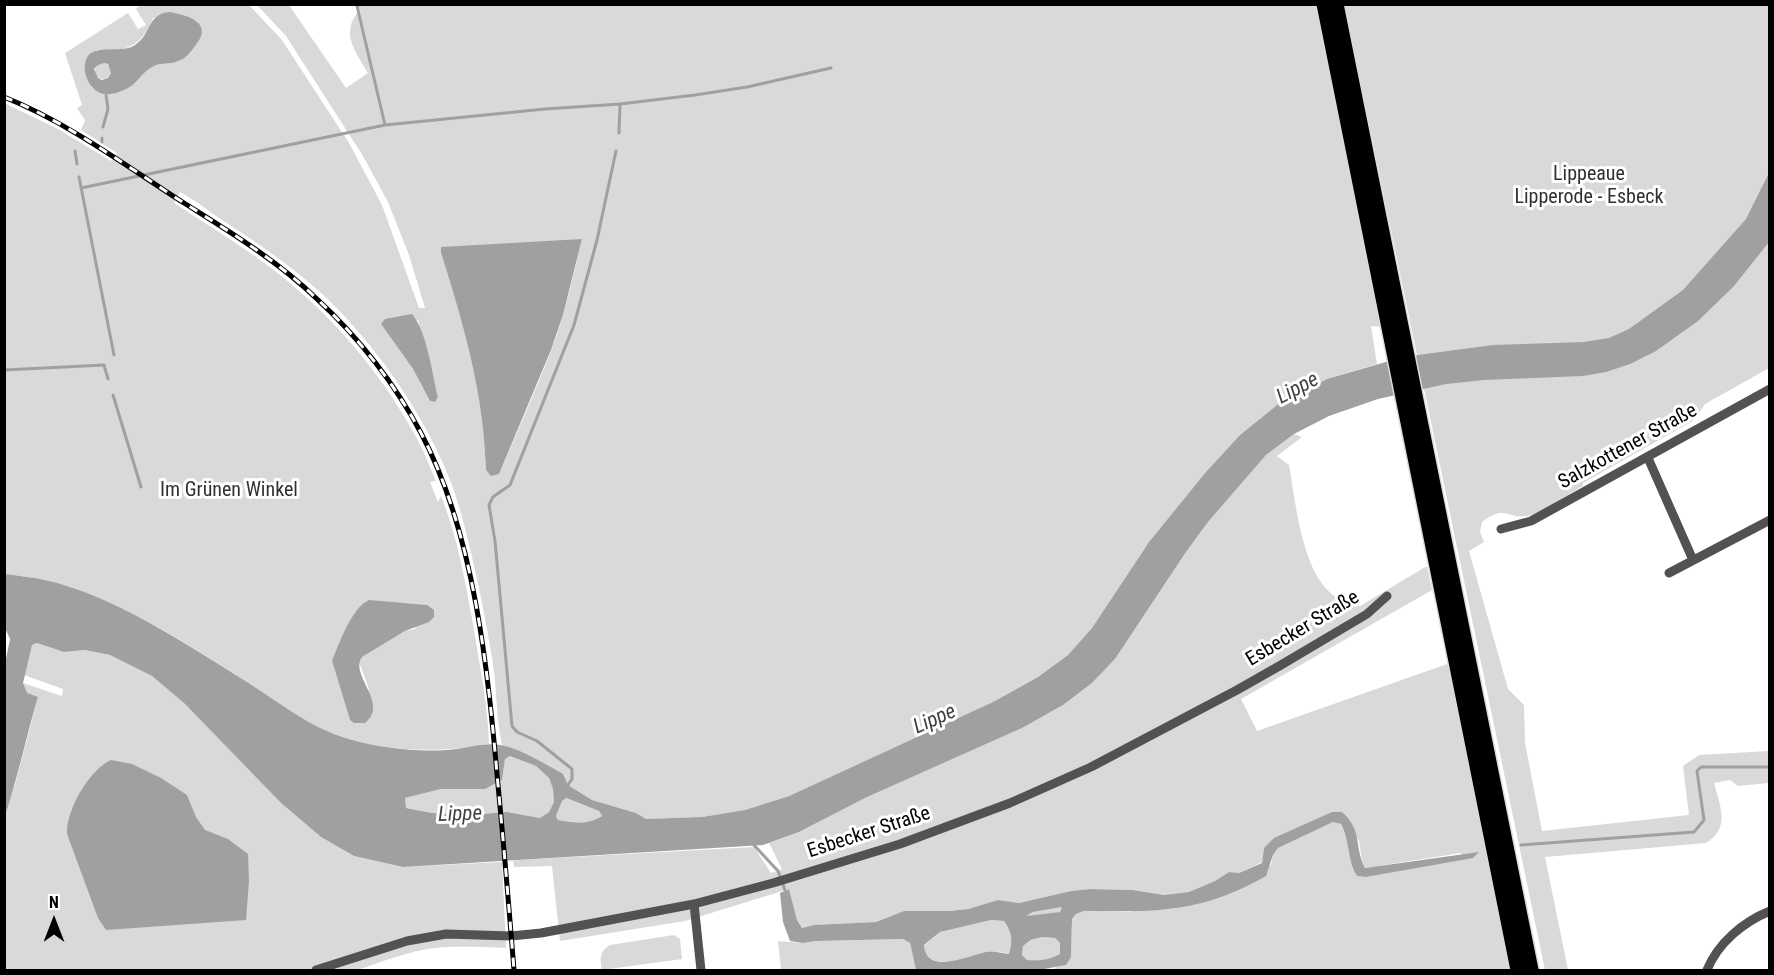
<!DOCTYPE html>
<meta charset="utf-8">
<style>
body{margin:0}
#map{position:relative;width:1774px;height:975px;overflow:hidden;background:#fff;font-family:"Roboto Condensed",sans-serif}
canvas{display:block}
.frame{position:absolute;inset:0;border:6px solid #000;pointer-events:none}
.north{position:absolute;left:24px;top:891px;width:60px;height:60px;-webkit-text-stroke:4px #fff;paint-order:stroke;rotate:0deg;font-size:16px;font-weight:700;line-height:24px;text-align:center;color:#000}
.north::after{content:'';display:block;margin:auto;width:21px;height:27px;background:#000;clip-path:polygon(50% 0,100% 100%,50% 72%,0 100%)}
</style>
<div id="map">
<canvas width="1774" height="975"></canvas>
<div class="frame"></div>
<div class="north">N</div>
</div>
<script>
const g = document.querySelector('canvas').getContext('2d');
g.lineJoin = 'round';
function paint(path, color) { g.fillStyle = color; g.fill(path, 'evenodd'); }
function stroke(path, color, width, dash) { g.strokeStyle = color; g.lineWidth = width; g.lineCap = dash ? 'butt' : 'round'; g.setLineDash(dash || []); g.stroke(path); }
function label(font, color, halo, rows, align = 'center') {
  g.font = font + ' "Roboto Condensed",sans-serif'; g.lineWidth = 6; g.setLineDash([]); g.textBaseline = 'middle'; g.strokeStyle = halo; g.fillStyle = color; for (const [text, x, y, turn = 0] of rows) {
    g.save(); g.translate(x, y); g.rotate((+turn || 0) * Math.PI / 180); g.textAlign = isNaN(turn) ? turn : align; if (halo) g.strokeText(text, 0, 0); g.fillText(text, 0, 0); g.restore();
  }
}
paint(new Path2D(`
 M140,5H249L282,40L349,143L382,205L419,308H425L409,255L388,202L363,156L286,36L257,5H289L346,88L368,73C356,52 340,34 358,12L357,6L360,5H1769V368L1705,404L1697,416L1691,422L1583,483V486C1570,493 1541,514 1527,516C1507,519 1505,504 1482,522L1480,532L1484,542L1469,551L1508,689L1524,705L1525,743L1542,831L1689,815L1683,766L1699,755L1769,751V783L1738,786L1730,780L1714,783C1720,806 1731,828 1706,843L1545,857L1568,970H1545L1350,33L1325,38L1383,327L1371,326L1377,364L1327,379L1282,401L1240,435L1205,473L1149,542L1092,628L1068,655L1038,677L993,702L789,796L745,810L702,817L646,819L636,813L592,800L568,785L541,762L502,745C496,718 497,691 493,664C485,613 474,562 461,513C440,435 379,346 320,292C291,266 258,243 225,222C210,212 195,200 180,192L174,203C209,226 246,248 280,275C335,319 381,373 415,435C423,449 429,465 436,481L430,482L438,502L441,496C458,538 466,585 474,630C480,668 488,706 489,744C435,754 380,752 328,732C298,721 274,699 247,682C186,643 116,597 45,580C32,577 18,576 5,574L4,103L58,129L111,161L117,153L81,130L85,120L77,108L82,105L65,53L128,13L138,29L146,25L136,9ZM181,14L198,22L166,64C161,64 157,64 152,66C144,70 141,78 135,83C123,92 101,98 91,86L96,50C127,52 141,47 153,18ZM582,239C573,277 565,315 551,351C535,392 517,433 499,474L486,470C485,453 484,436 482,419C475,363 458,307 441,253ZM418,320L438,397L435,402L430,401L413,369L381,324ZM403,603L427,605L415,629L405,631L362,657L359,662L369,689L350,720L332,661Z
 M95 71a8 8 0 1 1 16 0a8 8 0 1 1-16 0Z
 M1294,434L1302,437L1277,456L1289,465C1296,503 1302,578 1338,598C1344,602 1353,603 1360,606L1427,566L1432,590L1241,699L1257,731L1447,664L1451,668L1512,970H1039L1054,969L1071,957L1072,919L1076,914L1084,911L1130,912L1271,865L1273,855L1278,848L1333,822L1341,824C1350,840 1347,861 1357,876L1366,877L1463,859L1461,853L1365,868L1362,861L1359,841L1342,812L1264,848L1262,862L1239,873L1229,872L1215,881L1189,892L1164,895L1133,890L1090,889L1071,891L1019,903L998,900L968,909L949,911H904L876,922L814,925L802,928L797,920L789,889L685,921L560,941L552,866L514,867L513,861L519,860L754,847L771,873L782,869L769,843L799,832L865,798L1022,728L1063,705L1092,683L1115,659L1186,552L1208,522L1266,455Z
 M37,643L64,652L85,650L110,655L152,676L185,704L281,803L321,837L354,856L403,867L502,862L506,948C482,947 458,946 435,948C408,951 382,962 357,970H5L4,816L15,785L38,697L26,694L23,683L62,696L63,689L24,675L32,645Z
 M510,756L536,766L549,778L553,789L554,802L549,812L540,818L507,812L468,815L432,813L406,808L405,798L441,789H485L502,780L505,759Z
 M565,798L599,811L602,816C588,825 574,823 558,820L556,816L562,801Z
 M1062,907L1060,912L1028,917L1026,916L1033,912Z
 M991,920L1004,921C1012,932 1013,941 1010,954C1005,953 1000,951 995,952C972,956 926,975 924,946L940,932Z
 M674,935L680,939L682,959L602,970C600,959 599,952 610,945Z
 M1042,937L1055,938L1060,943V954C1049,960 1039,961 1027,960L1022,955L1023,946L1032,940Z
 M903,939L910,943L916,970H781L778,941L803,943L816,941Z`), '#d9d9d9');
paint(new Path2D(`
 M169,12C188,15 215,23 195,46C191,52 185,59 178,61C170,65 159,62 152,67C142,72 138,83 128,88C123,91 112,95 106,94C90,94 79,69 88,56C97,44 123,54 135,45C152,34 146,15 169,12ZM104,63L108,64L111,73L108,78L102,80L98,78L94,69L98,65Z
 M1769,173V242L1734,286L1698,321L1656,351L1630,364L1606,372L1583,376L1484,380L1446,384L1378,399L1329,416L1294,434L1266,455L1208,522L1186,552L1115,659L1092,683L1063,705L1022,728L865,798L799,832L763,845L403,867L354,856L321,837L281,803L185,704L152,676L110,655L85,650L64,652L37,643L32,645L23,683L27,693L38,697C26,737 18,777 5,816L4,669L10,639L5,628V574C18,576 32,577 45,580C115,596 186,644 247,682C280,703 310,728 349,739C381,748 414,752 447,750C464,749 485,742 501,745C521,749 545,764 563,774L568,785L592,800L636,813L646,819L702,817L745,810L789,796L993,702L1038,677L1068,655L1092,628L1149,542L1205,473L1240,435L1282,401L1327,379L1403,357L1493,345L1584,342L1609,338L1629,329L1683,290L1746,219ZM510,756L536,766L549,778L553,789L554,802L549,812L540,818L507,812L468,815L432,813L406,808L405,798L441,789H485L502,780L505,759ZM566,798L599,811L602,816C588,825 574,823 558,820L556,816L562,801Z
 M582,239L563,315L551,350L499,474L491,476L486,470C485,454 484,436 482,420C475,363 458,307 441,253V247Z
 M412,314C427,331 432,374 438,397L435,402L430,401L413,369L381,324L385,319Z
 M369,600L427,605L434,610V617L429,622L405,631L362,657C349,675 390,704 365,723H354L350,720L332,661C339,644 352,607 369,600Z
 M111,760L132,764L161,778L187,795L196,817L205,830L228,839L248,854L249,881L246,920L106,930L98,918L67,834C66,810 89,770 111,760Z
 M1332,812H1342C1363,830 1354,848 1365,868L1479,852L1473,858L1366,877L1357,876C1347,861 1350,840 1341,824L1333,822L1278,848L1273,855L1266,876C1201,913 1157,912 1084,911L1076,914L1072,919L1071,957L1066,965L1039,970H916L910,943L903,939L816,941L803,943L790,941L783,922L780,893L789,889L797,920L802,928L814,925L876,922L904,911H949L968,909L998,900L1019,903L1071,891L1090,889L1133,890L1164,895L1189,892L1215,881L1229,872L1239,873L1262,863L1264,848L1274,838ZM1062,907L1060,912L1026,916L1033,912ZM991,920L1004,921C1012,932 1013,941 1009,954C1001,953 995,951 986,952C965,957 926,975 924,945L940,932ZM1042,937L1055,938L1060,943V954C1049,960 1039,961 1027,960L1022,955L1023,946L1031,940Z`), '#a0a0a0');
stroke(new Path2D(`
 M360,4L357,6L385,125
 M103,127L108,109L106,95
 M619,133L620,104
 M102,142V138
 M75,151L77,164
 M79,177L114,355
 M81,188L385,125L545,109L620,104L695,95L747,87L831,68
 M4,370L104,365L108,379
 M113,395L141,487
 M568,785L572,779V769L537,741L517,732L512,726L495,541L489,505L493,497L510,485L574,325L597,240L616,151
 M752,843L778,871L785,890
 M1521,845L1694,832L1704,820L1697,771L1701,767H1770`), '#a0a0a0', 3);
const trunk = new Path2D(`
 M1324,4L1518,970
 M1336,4L1531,970`);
stroke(trunk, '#dbdbdb', 18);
stroke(new Path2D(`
 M1648,458L1693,560
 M1501,529L1531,521L1770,389
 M1669,573L1770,520
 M694,904L701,970
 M316,970L407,941L446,934L511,936L541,933L694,904L773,883L900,844L1010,803L1091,767L1237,690L1281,665L1367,614L1387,596
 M1707,970C1718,943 1743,922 1770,911`), '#525252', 9);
stroke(trunk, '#000', 15);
const rail = new Path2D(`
 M4,97C69,123 126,166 184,203C230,232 278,261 317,299C358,337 395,384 421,433C475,535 488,671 498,785C504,847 509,908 514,970`);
stroke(rail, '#000', 5);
stroke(rail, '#fff', 3, [9]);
label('20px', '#303030', '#fff', [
 ["Lippeaue",1589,175],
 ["Lipperode - Esbeck",1589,198],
 ["Im Grünen Winkel",229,491]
]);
label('20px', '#000', '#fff', [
 ["Salzkottener Straße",1628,447,-29],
 ["Esbecker Straße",1303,629,-31],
 ["Esbecker Straße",869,833,-18]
]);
label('italic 21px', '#414141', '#fff', [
 ["Lippe",1298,389,-28],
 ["Lippe",935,720,-24],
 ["Lippe",460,815,-2]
]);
</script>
